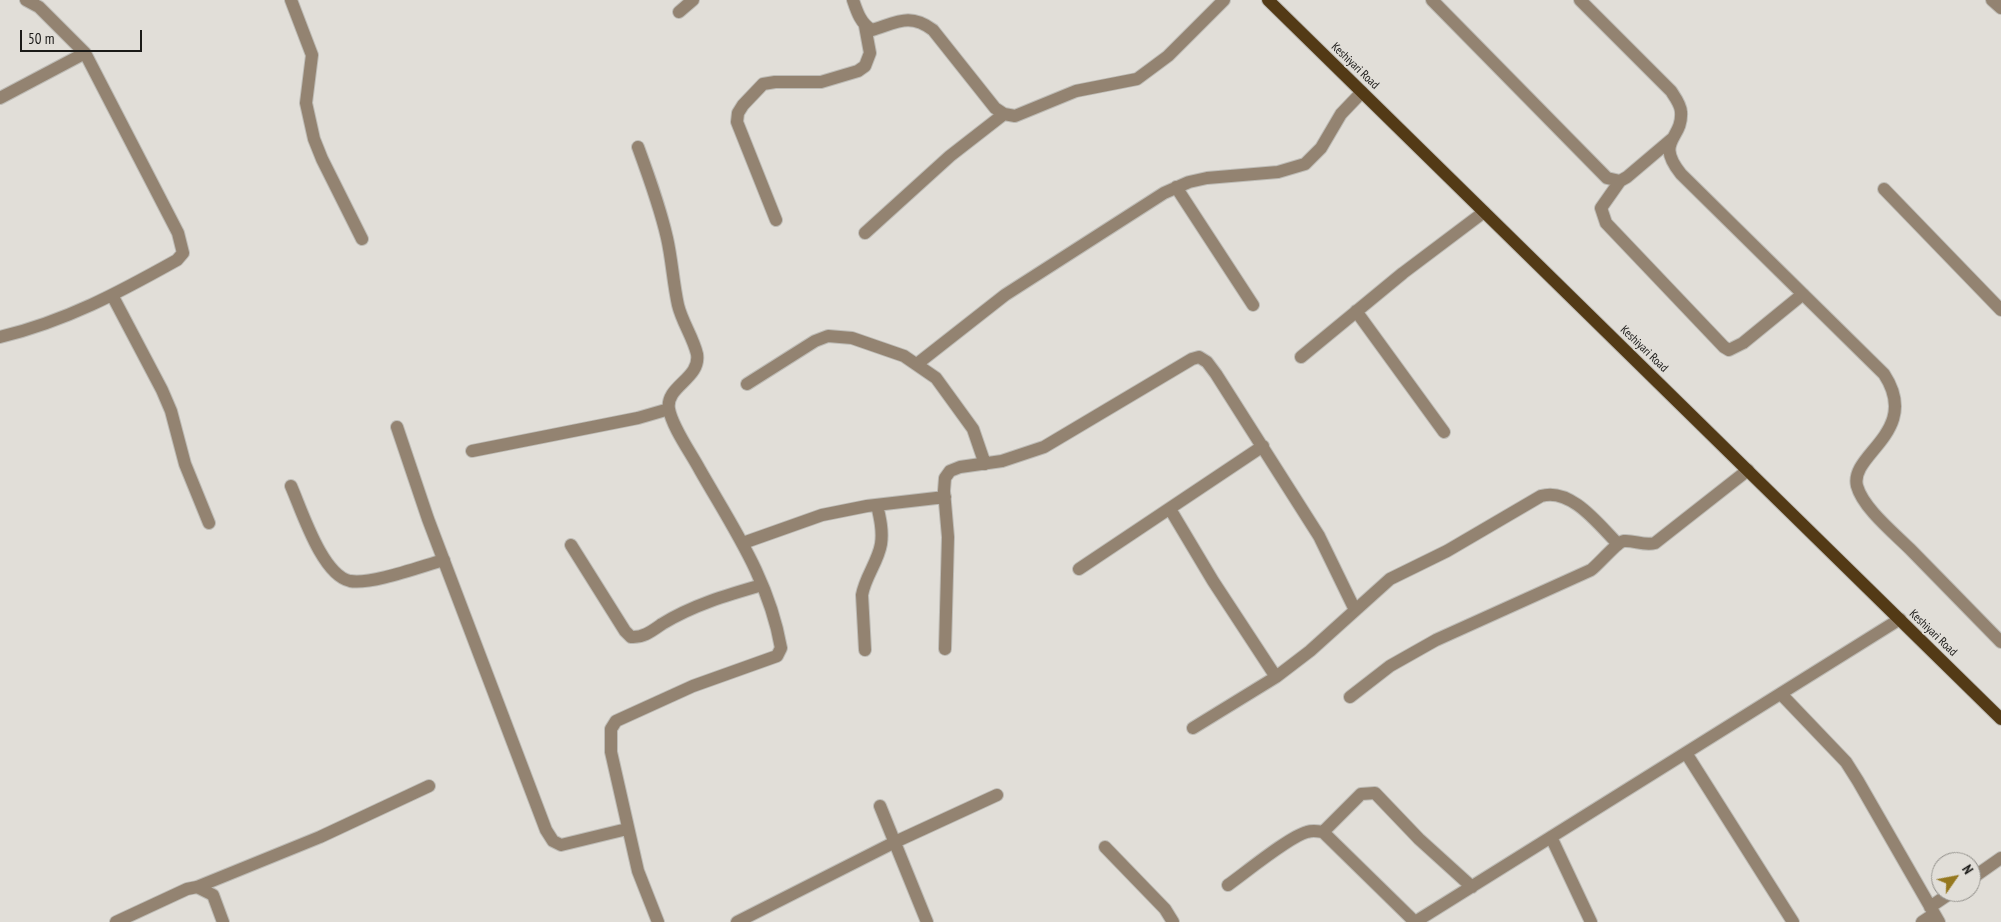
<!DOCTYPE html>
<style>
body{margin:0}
#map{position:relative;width:2001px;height:922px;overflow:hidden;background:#e1ded8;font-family:"PT Sans Narrow",sans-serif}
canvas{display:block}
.north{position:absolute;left:1931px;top:852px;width:50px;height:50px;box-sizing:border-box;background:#e1ded8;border:1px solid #92908b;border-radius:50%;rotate:57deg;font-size:14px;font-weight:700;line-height:20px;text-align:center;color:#1b1a18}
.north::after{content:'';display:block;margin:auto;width:18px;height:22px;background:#95781f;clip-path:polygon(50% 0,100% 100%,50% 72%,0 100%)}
.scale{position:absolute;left:20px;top:30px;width:122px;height:22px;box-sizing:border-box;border:2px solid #1b1a18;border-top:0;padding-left:6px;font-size:15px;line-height:18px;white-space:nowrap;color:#1b1a18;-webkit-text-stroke:4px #e1ded8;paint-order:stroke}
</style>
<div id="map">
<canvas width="2001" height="922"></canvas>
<div class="north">N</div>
<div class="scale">50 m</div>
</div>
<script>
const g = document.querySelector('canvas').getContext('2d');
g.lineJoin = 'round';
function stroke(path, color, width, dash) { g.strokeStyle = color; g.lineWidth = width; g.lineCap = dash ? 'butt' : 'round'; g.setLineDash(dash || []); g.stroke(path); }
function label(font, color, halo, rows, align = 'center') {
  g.font = font + ' "PT Sans Narrow",sans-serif'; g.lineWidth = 4; g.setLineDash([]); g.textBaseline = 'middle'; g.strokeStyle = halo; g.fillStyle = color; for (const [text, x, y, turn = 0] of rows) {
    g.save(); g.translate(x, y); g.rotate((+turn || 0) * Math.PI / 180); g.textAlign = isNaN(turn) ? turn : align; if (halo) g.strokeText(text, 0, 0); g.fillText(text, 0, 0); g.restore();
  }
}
const minor = new Path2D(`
 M291,0L312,55L306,103L314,139L322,159L362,239
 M853,0C857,12 861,24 872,30C898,22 910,13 933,30L995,108L1004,114L1015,116L1076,91L1137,79L1168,56L1224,0
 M1432,0L1607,178L1620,181L1627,177L1673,138
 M1580,0L1671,91C1675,97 1681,105 1681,112C1683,140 1654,140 1681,174L1884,374C1922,432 1849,454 1857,486C1863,508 1894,533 1910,549C1940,580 1971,611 2001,642
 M1992,0L2001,8
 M679,12L693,0
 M0,98L85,53
 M638,147C649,177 660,207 667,238C672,260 673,282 678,305C682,322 693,337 697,354C701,379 665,386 669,409C672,427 691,453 700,470C733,528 769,579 781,648L777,656L693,686L616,721L611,729V752L638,871L658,922
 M1620,181L1601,208L1606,223L1724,347L1729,350L1743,343L1803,294
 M1176,187L1253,305
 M1884,189L2001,310
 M776,220L737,122L738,113L743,105L763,84L775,82H821L858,71L865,66L870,53L865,26
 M865,233L950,156L1004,114
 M112,295L162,390L171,411L185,464L209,523
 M1356,311L1444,432
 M0,337C66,321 118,293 177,260L183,253L178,233L85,53L39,7L26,0
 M1301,357L1403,273L1484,212
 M917,364L1005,295L1164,193L1189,182L1207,178L1278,172L1305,164L1321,148L1341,114L1362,92
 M747,384L815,341L828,336L852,338L904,356L936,378L973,429L985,464
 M397,427L428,519L546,830L553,841L561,845L627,829
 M472,451L638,418L669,409
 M291,486C302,511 322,575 350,581C371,585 422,566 444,560
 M1170,509L1213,581L1276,677
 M743,543L822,515L867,506L945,497
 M571,545L625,631L631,637C643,638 652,631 662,624C693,605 727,595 762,585
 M1079,569L1263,446
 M945,649L948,537L944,491L945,478L950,471L960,467L1002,461L1044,447L1192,359L1199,357L1207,362L1216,374L1319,536L1355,610
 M865,650L862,595C865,577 878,562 881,544C883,531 880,518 877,505
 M1781,694L1846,762L1858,781L1939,922
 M1350,697L1390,666L1436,640L1591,570C1599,564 1617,542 1624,541C1634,540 1644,546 1655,543L1748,470
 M1193,728L1276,677L1310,651L1390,579L1447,551L1541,496C1571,487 1599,525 1618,544
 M1686,753L1793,922
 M880,806L927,922
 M1323,832L1361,794L1375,793L1419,839L1472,887
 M1551,837L1591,922
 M1105,847L1165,909L1173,922
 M1971,879L2001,858
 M1228,885C1245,873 1290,836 1307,832C1313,830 1317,831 1323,832L1415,922
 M197,887L320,837L429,786
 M1930,907L1952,892
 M116,922L187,889L197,887L213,895L223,922
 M737,922L895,842L997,795
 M1415,922L1900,619
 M1922,922L1934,914`);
const major = new Path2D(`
 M1268,0L2001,719`);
stroke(minor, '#bdbbb5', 14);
stroke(major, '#bdbbb5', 14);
stroke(minor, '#938371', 12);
stroke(major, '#533a16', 12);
label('12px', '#1b1a18', '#e1ded8', [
 ["Keshiyari Road",1355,66,44],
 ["Keshiyari Road",1644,349,44],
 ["Keshiyari Road",1933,633,44]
]);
</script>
